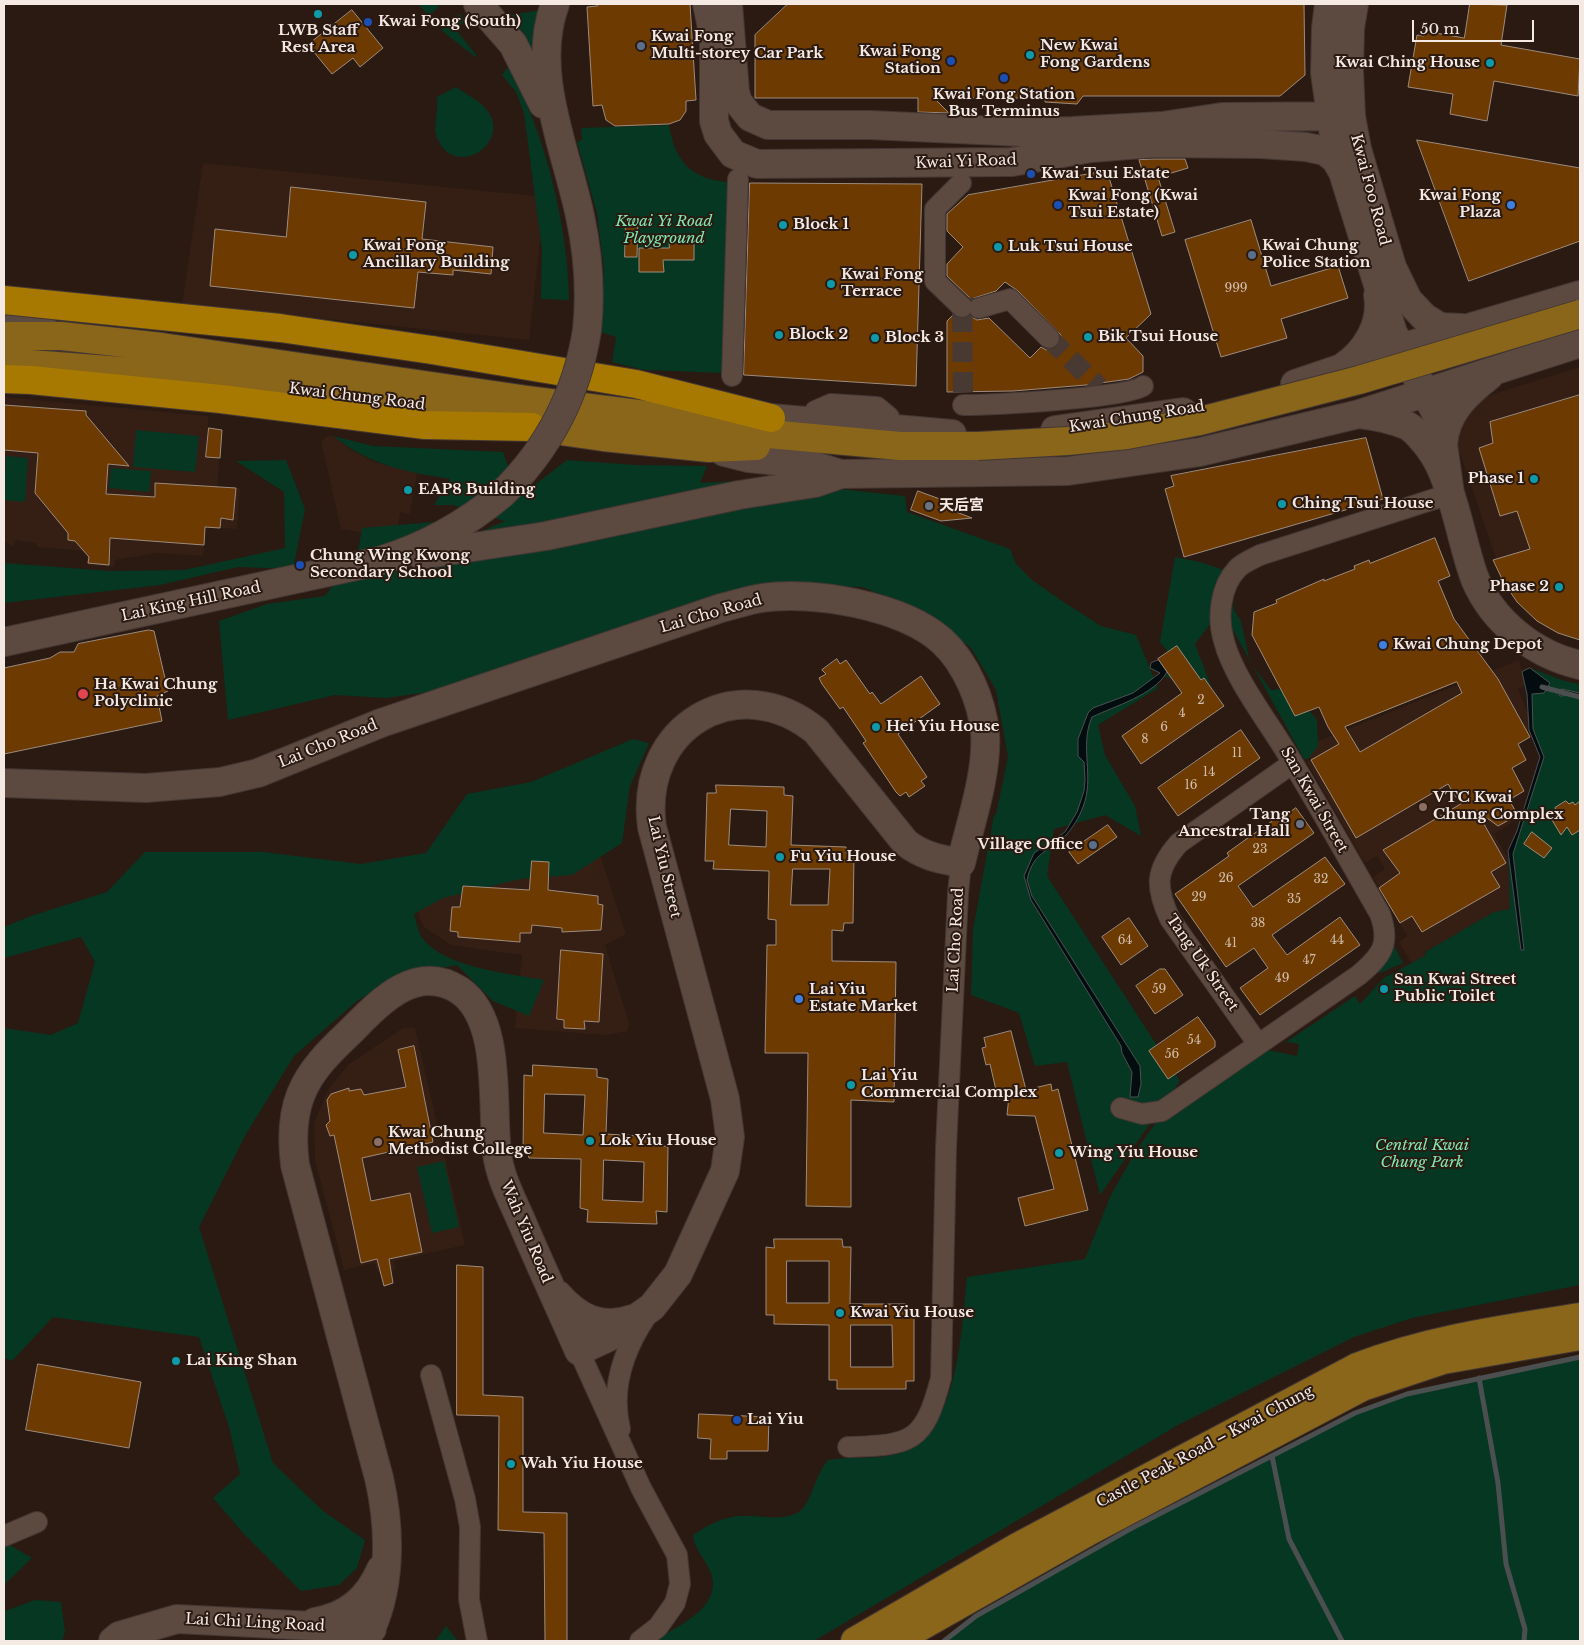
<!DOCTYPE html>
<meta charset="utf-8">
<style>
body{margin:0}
#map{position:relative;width:1584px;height:1645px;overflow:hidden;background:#2a1a12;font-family:"Libre Baskerville",serif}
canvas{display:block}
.frame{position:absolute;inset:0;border:5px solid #f5e9e4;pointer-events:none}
.scale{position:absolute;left:1412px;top:20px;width:122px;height:22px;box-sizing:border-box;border:2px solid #f5e9e4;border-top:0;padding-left:6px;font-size:15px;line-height:18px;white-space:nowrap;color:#f5e9e4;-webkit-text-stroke:4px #2a1a12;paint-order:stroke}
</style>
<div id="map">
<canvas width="1584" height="1645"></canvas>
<div class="frame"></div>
<div class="scale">50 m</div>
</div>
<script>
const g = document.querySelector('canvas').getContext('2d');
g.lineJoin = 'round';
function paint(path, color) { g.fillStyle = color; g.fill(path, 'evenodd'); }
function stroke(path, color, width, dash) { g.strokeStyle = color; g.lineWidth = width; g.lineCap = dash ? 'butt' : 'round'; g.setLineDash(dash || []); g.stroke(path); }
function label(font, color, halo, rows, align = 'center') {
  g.font = font + ' "Libre Baskerville","Noto Sans TC",serif'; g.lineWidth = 4; g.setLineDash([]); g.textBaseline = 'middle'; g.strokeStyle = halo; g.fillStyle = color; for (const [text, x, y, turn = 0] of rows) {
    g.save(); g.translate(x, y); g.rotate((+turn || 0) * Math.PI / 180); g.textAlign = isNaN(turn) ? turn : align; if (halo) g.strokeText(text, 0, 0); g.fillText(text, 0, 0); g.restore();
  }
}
paint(new Path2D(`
 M203,163L545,197L529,340L182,304Z
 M1580,367V640L1558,633L1537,621L1517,602L1503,581L1493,560L1496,558L1459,450L1458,441L1460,428L1466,415L1482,399L1493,394Z
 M4,397L208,416V427L222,430L217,487L240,488L237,529L205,527L203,556L157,553L115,560L114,567L87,565V551L37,547V543L16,540L12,546L4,541Z
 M328,436H333L353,451L374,462L417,473L410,514L400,512L397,534L390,537L341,529L321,441Z
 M1519,660L1525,686L1518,689L1528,714L1529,730L1527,731L1530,737L1518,744L1527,760L1512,768L1524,791L1509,800L1518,815L1511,819L1513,822L1494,834L1508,858L1511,909L1494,912L1425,952L1426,955L1412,964L1399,942L1407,936L1373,877L1385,869L1377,856L1365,863L1307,762L1311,760L1309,757L1299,749Z
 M597,846L626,934L605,945L629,1023L628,1031L605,1035L515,1028L522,955L451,945L424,927L419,917L416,892Z
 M403,1028H415L465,1245L394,1261L396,1269L380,1275L374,1263L344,1270L315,1160L314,1123L329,1088L349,1064Z`), '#351f14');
paint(new Path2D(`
 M418,4H436L439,7L429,16Z
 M541,10L536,59L524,33L510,18L511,15Z
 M460,14L470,25L463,23L457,27V31L477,56L475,57L441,30Z
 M508,67C545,130 568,227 569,300L541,299L542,250L524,113L516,92L502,75Z
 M456,87C466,94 480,101 487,110C512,142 458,178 439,142C431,128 439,112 437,97Z
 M669,125C675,162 692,180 730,182L724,373L644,370L612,362L616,337L601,332L604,269L597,213L577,142L582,140L581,128Z
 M136,430L199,436L195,472L133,467Z
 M333,436L373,446L503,452L519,497L567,460L635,465L707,466L700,483L781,479L848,490L905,496L907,512L1010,549L1016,564L1031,579L1059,599L1101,626L1136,635L1158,688L1098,725L1105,755L1135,806L1141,836L1105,815L1054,829L1047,876L1180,1081L1100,1195L1067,1062L1035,1066L1019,1013L971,995L973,930L994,815H996L1008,757L996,690L971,648L927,613L862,587L765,584L479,685L386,698L335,695L228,720L219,621L267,604L325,596L358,553L362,528L446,521L416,531L393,571L420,575L475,534L505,521L453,505H434L450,479C403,471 372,466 333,436Z
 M6,456L28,458L25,502L4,500Z
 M286,460L305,509L293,569L238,567L160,585L4,603V563L110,571L184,570L285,548L284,492L236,461Z
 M111,468L151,471L149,492L109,488Z
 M1175,557L1200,562L1224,570L1234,610L1241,621L1250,662L1271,690L1290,688L1317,720L1318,746L1308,759H1304L1233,630L1211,623L1195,644L1212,689L1165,677L1175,660L1160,642Z
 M1530,668L1565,681L1580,684V1285L1412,1318L1354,1337L1178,1425L814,1641H654C677,1626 723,1608 711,1573C706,1560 694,1549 693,1535C706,1526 723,1517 739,1516C759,1514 783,1523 800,1511C812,1502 814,1476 828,1460C850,1456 877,1460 896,1454C903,1452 912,1449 917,1445C959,1412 962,1326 967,1277L1085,1259L1111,1195L1137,1149L1157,1121L1268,1050L1297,1056L1299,1044L1286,1042L1355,996L1360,1004L1384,978L1426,955L1425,952L1494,912L1510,909L1508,851L1517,831L1540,757L1529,730L1527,694L1522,672Z
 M633,739L649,743L630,786L622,843L572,875L520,879L443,898L414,914C416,921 418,930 421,936C440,967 511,974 544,980L529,1016L493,1001L457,965L399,976L357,1001L294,1056L246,1134L199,1227L273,1463L323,1511L365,1540L357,1568L339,1585L301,1591L244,1534L213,1498L240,1474L229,1427L199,1337L53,1317L12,1361L4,1358V1028L51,1035L78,1023L95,962L81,937L4,958V927L31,916L107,892L145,852H263L361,864L426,853L467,794L531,782Z
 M1392,942L1403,963L1380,973L1377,971Z
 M444,1161L459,1227L432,1233L417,1167Z
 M1580,1357V1641H944L976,1616L1130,1529L1355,1413L1407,1394Z
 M6,1543L32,1558L4,1585V1544Z
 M35,1600L61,1602L65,1632L62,1641H4L5,1611Z
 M446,1626L458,1641H435Z`), '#063722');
const water = new Path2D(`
 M1159,660L1167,672C1154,695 1115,706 1092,717C1079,746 1095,777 1083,807C1079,817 1073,828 1065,836C1047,853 1033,852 1027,880L1032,896L1140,1066L1141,1084L1138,1097H1130L1132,1072L1122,1053L1121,1046L1031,900L1024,876L1034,853L1065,832L1077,812L1084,791L1085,779L1084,762L1078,756V739L1088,713L1093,708L1133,693L1160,673L1150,668L1151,663Z
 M1530,668L1550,683L1544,693L1532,694L1533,729L1544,757L1513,854L1524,950H1521L1508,851L1517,831L1540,757L1529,730L1527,694L1522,672Z
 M1562,689L1580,693V698L1573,695L1560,696Z`);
paint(water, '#030d10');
stroke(water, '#4c4f50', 1);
stroke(new Path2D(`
 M1542,687L1580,697
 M1479,1378L1498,1483L1506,1564L1525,1629L1524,1641
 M1272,1456L1289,1539L1342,1641
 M944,1641L976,1616L1130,1529L1355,1413L1407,1394L1580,1357`), '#4c4f50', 5);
const building = new Path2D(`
 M597,4H690L696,100L686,101V111L680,120L669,124L615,126L606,120L602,105L593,106L587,7L597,6Z
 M788,4H1304L1305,75L1280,96H1083L1077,104L1045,102V98H934L949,113L918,112V98H755V35Z
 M1470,4L1507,5L1501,45L1580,59L1578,96L1494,81L1487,121L1450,114L1453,94L1408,87L1417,35L1424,36L1425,31L1464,38Z
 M352,10L383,48L360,67L353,58L332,74L308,45Z
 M1417,140L1580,168V241L1469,281Z
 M1156,159H1185L1188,168L1158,177L1175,232L1162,236L1139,160Z
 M1107,171L1151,314L1126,338L1143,356V372L1129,379L1086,385L1013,391L947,392V321L953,315L960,319L970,316L977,320L989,318L1030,358L1041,347L1046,350L1057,347L1061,335L1018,291L1005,282L996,291L971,299L947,276V264L963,247L947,231V214L968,195Z
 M750,183L922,184L916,386L744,375Z
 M291,187L426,202L422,239L493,247L491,274L453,270V275L418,272L414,308L210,286L215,229L286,237Z
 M626,218H638L637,257H625Z
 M1251,220L1271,286L1338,266L1348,298L1281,319L1287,338L1221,357L1185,240Z
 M669,236H694V260H663L664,272H639V248H669Z
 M1580,395V640L1558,633L1537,621L1517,602L1503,581L1493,560L1530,549L1517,511L1500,516L1479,448L1493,443L1490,422Z
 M4,405L86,411V415L129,466L108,464L106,494L155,497V483L236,488L233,520L221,518L220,528L205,527L204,545L110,538L109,565L88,563L89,557L75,541L68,540V533L35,493L38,453L4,450Z
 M209,428L222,430L220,458L206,457Z
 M1366,438L1383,499L1184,557L1165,489L1174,486L1171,476Z
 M918,491L948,502L946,508L972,518L941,521L911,510Z
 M1435,538L1450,576L1438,581L1454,619L1498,679L1530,737L1518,744L1526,760L1512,768L1524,791L1509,800L1518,815L1498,826L1476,810L1506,863L1491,872L1500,887L1422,932L1412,916L1400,923L1379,888L1400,873L1383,850L1464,802L1455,796L1448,784L1356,838L1311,760L1339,744L1328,727L1319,707L1295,716L1252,635L1254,612L1277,603L1276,600L1324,579V581L1355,569L1354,566L1369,560L1370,563ZM1457,682L1462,693L1360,752L1345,727Z
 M149,630L154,631L168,691L157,696L162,721L4,754V668L50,658L60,652H74L78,644Z
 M1177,646L1201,680L1204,678L1224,706L1141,764L1122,736L1182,693L1158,659Z
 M837,659L840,664L846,660L870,694L872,692L881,704L921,676L940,704L898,734L927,777L921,781L925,786L909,797L906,792L900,796L896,792L863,743L866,741L843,707L840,709L822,684L819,678L826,674L822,670Z
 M1241,730L1260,758L1178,816L1158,788Z
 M716,785L784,787V795L793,796L791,845L846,847V853L854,854L853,923H844L843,931L832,930V961L896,962L894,1102L851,1100V1207L806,1206L808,1053H765L767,945H776V920L768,919L769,871L713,869L714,861H705L707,793H716ZM731,809L767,811L766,847L729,845ZM793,869H830L828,905H791Z
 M1566,801L1569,804L1573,802L1575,805L1580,801V830L1572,835L1567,827L1561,835L1552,820L1555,818L1553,815L1557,812L1555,808Z
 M1296,808L1314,833L1238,886L1253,907L1325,857L1345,884L1272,935L1287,955L1340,917L1360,945L1260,1015L1240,988L1268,968L1254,948L1226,967L1175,894L1229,856L1227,853L1245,840L1282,814L1284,816Z
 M1108,825L1117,837L1078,864L1069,852Z
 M1532,832L1552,848L1544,858L1524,844Z
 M532,861L549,862L548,890L598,896V904L603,905L601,930L562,932V928L532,925L531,933H520V942L458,937V932L450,931L452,907H460L463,886L529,890Z
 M1129,918L1148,946L1121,965L1102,937Z
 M561,950L603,954L599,1022L584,1021L585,1029L564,1028V1020L557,1019Z
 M1160,969H1165L1183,995L1155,1014L1136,986Z
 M1198,1017L1215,1041V1047L1168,1079L1149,1051Z
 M1011,1031L1026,1090L1051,1084L1052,1091L1058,1089L1088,1210L1025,1226L1018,1198L1054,1189L1035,1116L1007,1115L1009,1096L998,1099L990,1064L986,1065L982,1048L986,1047L984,1038Z
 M414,1046L433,1142L362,1158L371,1201L410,1193L422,1252L389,1259L393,1283L384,1286L377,1259L361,1263L334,1135L330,1136L326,1125L330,1121L327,1100L331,1094L349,1088V1091L361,1089L364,1095L406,1087L398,1050Z
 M533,1065L597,1069V1077L608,1079L606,1134L657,1137L659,1145L668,1147L667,1212L656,1211L657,1224L587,1222L588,1210L580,1208L581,1159L529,1158L527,1151L523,1150L524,1075L532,1076ZM545,1094L585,1095L583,1135L544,1133ZM604,1160L644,1162L643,1202L603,1200Z
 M774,1239H842L843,1247H851L850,1304H906L907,1312H914V1381H906V1389H837V1380H829V1325L774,1324V1315H766V1247L774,1248ZM787,1261H829V1303H787ZM851,1325H892L893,1367H851Z
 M457,1265L483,1267V1395L523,1397V1512L567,1513V1641H545L544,1533L498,1530L499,1416L457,1415Z
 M38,1364L141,1382L129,1448L26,1430Z
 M699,1414L769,1417L768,1451H727V1459H710L711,1439L698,1438Z`);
paint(building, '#6d3a02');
stroke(building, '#9d8b7e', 1);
stroke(new Path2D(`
 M1049,338L1099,387
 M963,392L962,307L977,308`), '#483932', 20, [20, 10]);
const street = new Path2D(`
 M961,183L935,209V281L962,307
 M979,308L1010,299L1049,338
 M732,376L738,179
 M963,405C989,405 1130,398 1143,386
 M815,411L831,404L877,407L889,417
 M1258,1044L1170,919C1155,887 1155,870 1179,843L1293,763
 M1121,1108L1142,1114L1162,1111L1359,975C1381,956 1391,945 1380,914C1349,860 1318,804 1285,750C1266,719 1233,676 1224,641C1217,618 1220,587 1237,569C1242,563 1253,559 1260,555L1450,494
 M579,1351L641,1488L677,1555L680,1584L675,1603L658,1627L640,1641
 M431,1375L465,1499L470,1527L469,1599L477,1641
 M620,1429C610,1388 624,1349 647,1315
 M848,1447C912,1445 924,1443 941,1378L946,1148L958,894L961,863
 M4,1536L37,1522`);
const secondary = new Path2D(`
 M478,4L513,44L543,104
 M555,4C530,72 566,149 580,216C588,253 591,292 587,330
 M707,4L714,37V121L718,134L733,154L757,164L1012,162L1091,148L1155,143L1261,144L1306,147L1325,151L1336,160L1344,174
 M728,4L735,92L738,102L750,117L768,125H870L1021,132L1072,131L1162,126L1222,117L1351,116
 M1329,4L1326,28L1325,73L1336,150L1393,333L1435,411L1441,430L1450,494
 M1354,4L1350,28L1349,71L1351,116L1357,149L1392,267L1408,300L1424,317L1440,327L1462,328
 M4,320L48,333
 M1343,367C1366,352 1383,324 1378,295
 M1295,384L1401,348L1580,295
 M1360,414C1376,416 1393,419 1408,426C1415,430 1422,439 1427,445C1442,464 1447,483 1454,506C1461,529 1467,558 1475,579C1493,622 1535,655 1580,665
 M746,419L771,418L952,434
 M1055,430L1183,412
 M1443,445C1445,413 1466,394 1489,376
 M724,452L748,458L809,464L841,474L1068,471L1200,452L1359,414L1580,343
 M421,555L546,536L739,495L815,483L841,474
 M4,642L379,561C425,547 465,525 502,494
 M4,783L146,788L220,782L258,773L381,723L721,608C734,605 748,600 762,598C813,590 903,606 942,641C966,663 982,701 985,733C988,773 970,824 961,863C940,859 922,856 905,842L816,731C738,667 638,727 652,827L725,1099L730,1137L725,1171L678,1274L652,1307L611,1336L579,1351C561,1310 542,1269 524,1227C514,1203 500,1179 497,1153C491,1106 503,1019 459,990C415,962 378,1004 350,1032C331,1050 311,1069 301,1094C292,1116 292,1141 295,1165L379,1478C391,1530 392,1593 365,1641
 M558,1295C578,1318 602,1330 632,1319
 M315,1622C348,1616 368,1599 381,1569
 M113,1641L119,1636L177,1619L372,1629`);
const primary = new Path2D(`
 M4,336H61L162,347L528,400L678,419L747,432L900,446H978
 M4,362L161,374L428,405L532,427L603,437L709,448L756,446
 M855,1641L1019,1546L1357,1367C1429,1339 1504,1329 1580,1317
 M895,1641L1091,1530L1362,1387L1443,1360L1580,1336`);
const highway = new Path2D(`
 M432,350L636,384L771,418
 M4,379L31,380L221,399L425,425L532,427`);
stroke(street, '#443733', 22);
stroke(secondary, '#443733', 30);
stroke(primary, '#443733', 30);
stroke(highway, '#443733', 30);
stroke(street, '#5c4940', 20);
stroke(secondary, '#5c4940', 28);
stroke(primary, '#89661a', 28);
stroke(highway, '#a77900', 28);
const secondaryBridge = new Path2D(`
 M502,494C549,448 577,395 587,330`);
const primaryBridge = new Path2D(`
 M978,446L1067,441L1127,435L1200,421L1359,380L1580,314`);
const highwayBridge = new Path2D(`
 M4,300L280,328L432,350`);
stroke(secondaryBridge, '#443733', 30, []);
stroke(primaryBridge, '#443733', 30, []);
stroke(highwayBridge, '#443733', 30, []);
stroke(secondaryBridge, '#5c4940', 28);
stroke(primaryBridge, '#89661a', 28);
stroke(highwayBridge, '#a77900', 28);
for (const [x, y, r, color] of [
 [318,14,5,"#0f9aa8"],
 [368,22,5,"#1a4fb4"],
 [641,46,5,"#5c6f8a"],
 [1030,55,5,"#0f9aa8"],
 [951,61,5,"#1a4fb4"],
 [1490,63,5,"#0f9aa8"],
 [1004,78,5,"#1a4fb4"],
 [1031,174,5,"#1a4fb4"],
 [1058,205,5,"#1a4fb4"],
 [1511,205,5,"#3f7fe0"],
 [783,225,5,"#0f9aa8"],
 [998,247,5,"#0f9aa8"],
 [353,255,5,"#0f9aa8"],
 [1252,255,5,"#5c6f8a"],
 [831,284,5,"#0f9aa8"],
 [779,335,5,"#0f9aa8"],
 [1088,337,5,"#0f9aa8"],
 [875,338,5,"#0f9aa8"],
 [1534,479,5,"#0f9aa8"],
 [408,490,5,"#0f9aa8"],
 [1282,504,5,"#0f9aa8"],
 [929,506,5,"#6b7280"],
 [300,565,5,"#1a4fb4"],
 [1559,587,5,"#0f9aa8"],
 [1383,645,5,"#3f7fe0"],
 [83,694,6,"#e0444e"],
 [876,727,5,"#0f9aa8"],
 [1423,807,5,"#8d6e63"],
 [1300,824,5,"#6b7280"],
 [1093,845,5,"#5c6f8a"],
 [780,857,5,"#0f9aa8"],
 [1384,989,5,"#0f9aa8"],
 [799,999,5,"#3f7fe0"],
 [851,1085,5,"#0f9aa8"],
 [590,1141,5,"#0f9aa8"],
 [378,1142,5,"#8d6e63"],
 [1059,1153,5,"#0f9aa8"],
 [840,1313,5,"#0f9aa8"],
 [176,1361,5,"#0f9aa8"],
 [737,1420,5,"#1a4fb4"],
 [511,1464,5,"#0f9aa8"]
]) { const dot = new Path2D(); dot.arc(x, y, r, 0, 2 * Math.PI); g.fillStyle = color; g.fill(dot); stroke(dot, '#2a1a12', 2); }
label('12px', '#d3bdac', null, [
 ["999",1236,289],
 ["2",1201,701],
 ["4",1182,714],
 ["6",1164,728],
 ["8",1145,740],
 ["11",1237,754],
 ["14",1209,773],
 ["16",1191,786],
 ["23",1260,850],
 ["26",1226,879],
 ["32",1321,880],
 ["29",1199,898],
 ["35",1294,900],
 ["38",1258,924],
 ["64",1125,941],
 ["44",1337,941],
 ["41",1231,944],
 ["47",1309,961],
 ["49",1282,979],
 ["59",1159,990],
 ["54",1194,1041],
 ["56",1172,1055]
]);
label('bold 15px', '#f5e9e4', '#2a1a12', [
 ["Kwai Fong (South)",378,22],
 ["LWB Staff",318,31,"center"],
 ["Rest Area",318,48,"center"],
 ["Kwai Fong",651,37],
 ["Multi-storey Car Park",651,54],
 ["New Kwai",1040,46],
 ["Fong Gardens",1040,63],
 ["Kwai Fong",941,52,"right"],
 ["Station",941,69,"right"],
 ["Kwai Ching House",1480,63,"right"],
 ["Kwai Fong Station",1004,95,"center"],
 ["Bus Terminus",1004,112,"center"],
 ["Kwai Tsui Estate",1041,174],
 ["Kwai Fong (Kwai",1068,196],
 ["Tsui Estate)",1068,213],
 ["Kwai Fong",1501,196,"right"],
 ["Plaza",1501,213,"right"],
 ["Block 1",793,225],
 ["Kwai Fong",363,246],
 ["Ancillary Building",363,263],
 ["Kwai Chung",1262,246],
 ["Police Station",1262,263],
 ["Luk Tsui House",1008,247],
 ["Kwai Fong",841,275],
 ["Terrace",841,292],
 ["Block 2",789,335],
 ["Bik Tsui House",1098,337],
 ["Block 3",885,338],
 ["Phase 1",1524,479,"right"],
 ["EAP8 Building",418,490],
 ["Ching Tsui House",1292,504],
 ["天后宮",939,506],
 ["Chung Wing Kwong",310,556],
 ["Secondary School",310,573],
 ["Phase 2",1549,587,"right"],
 ["Kwai Chung Depot",1393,645],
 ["Ha Kwai Chung",94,685],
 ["Polyclinic",94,702],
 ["Hei Yiu House",886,727],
 ["VTC Kwai",1433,798],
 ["Chung Complex",1433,815],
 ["Tang",1290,815,"right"],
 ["Ancestral Hall",1290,832,"right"],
 ["Village Office",1083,845,"right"],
 ["Fu Yiu House",790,857],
 ["San Kwai Street",1394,980],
 ["Public Toilet",1394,997],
 ["Lai Yiu",809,990],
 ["Estate Market",809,1007],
 ["Lai Yiu",861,1076],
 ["Commercial Complex",861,1093],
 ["Kwai Chung",388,1133],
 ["Methodist College",388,1150],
 ["Lok Yiu House",600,1141],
 ["Wing Yiu House",1069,1153],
 ["Kwai Yiu House",850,1313],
 ["Lai King Shan",186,1361],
 ["Lai Yiu",747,1420],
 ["Wah Yiu House",521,1464]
], 'left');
label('15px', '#f5e9e4', '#2a1a12', [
 ["Kwai Yi Road",966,162,-2],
 ["Kwai Foo Road",1370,190,75],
 ["Kwai Chung Road",357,397,7],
 ["Kwai Chung Road",1137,417,-9],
 ["Lai King Hill Road",191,602,-12],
 ["Lai Cho Road",711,614,-16],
 ["Lai Cho Road",328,744,-22],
 ["San Kwai Street",1314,800,60],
 ["Lai Yiu Street",664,867,77],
 ["Lai Cho Road",956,940,-87],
 ["Tang Uk Street",1202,963,55],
 ["Wah Yiu Road",526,1232,67],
 ["Castle Peak Road – Kwai Chung",1205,1447,-28],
 ["Lai Chi Ling Road",255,1623,3]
]);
label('italic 15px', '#80e7b2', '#2a1a12', [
 ["Kwai Yi Road",664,222],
 ["Playground",664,239],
 ["Central Kwai",1422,1146],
 ["Chung Park",1422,1163]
]);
</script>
